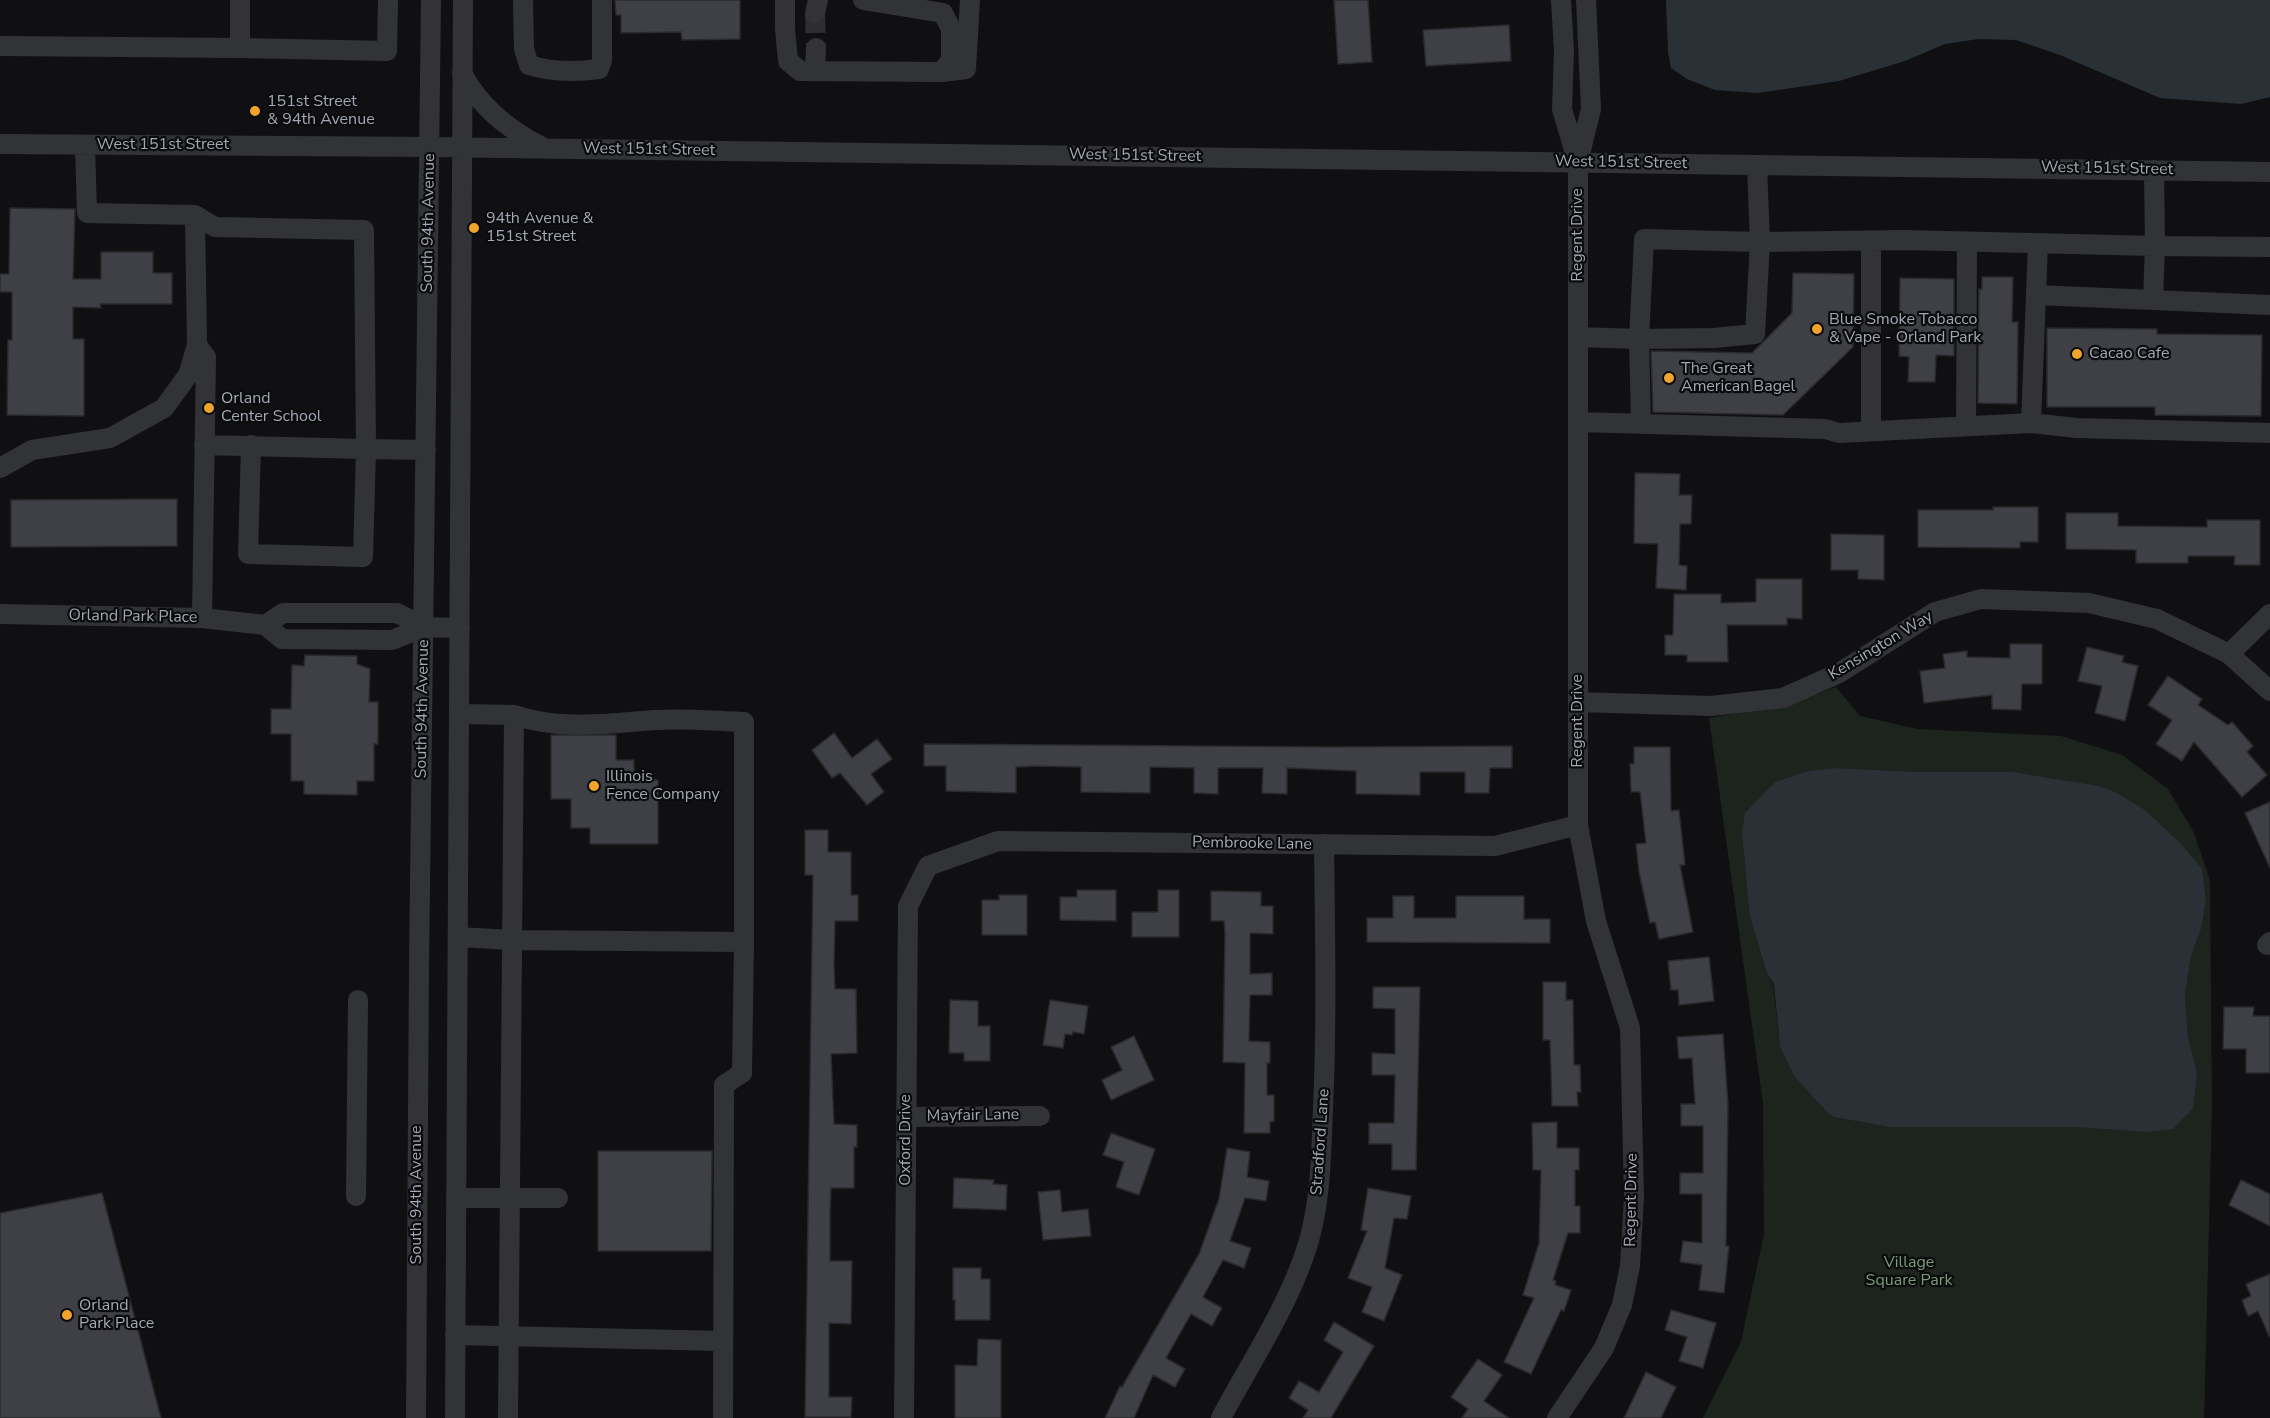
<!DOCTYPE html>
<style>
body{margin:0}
canvas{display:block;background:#101012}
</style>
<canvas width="2270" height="1418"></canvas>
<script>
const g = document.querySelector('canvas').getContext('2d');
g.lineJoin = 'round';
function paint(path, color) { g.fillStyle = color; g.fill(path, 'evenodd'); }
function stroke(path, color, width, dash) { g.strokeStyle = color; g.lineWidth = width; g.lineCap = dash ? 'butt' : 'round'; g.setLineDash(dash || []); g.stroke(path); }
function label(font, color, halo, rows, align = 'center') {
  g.font = font + ' "Nunito Sans",sans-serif'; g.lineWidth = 4.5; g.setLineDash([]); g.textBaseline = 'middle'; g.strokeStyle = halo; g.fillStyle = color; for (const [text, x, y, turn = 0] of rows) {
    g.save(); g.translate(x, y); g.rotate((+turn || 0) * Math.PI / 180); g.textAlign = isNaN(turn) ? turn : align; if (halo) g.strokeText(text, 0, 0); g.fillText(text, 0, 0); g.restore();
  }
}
paint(new Path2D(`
 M1836,687L1860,716L1917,729L2061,736L2122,755L2168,789L2194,833L2210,881L2212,1107L2204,1418H1703L1741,1342L1764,1234L1763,1103L1709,718C1753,711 1794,703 1836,687ZM1836,768L1917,772H2012L2202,869L2206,901L2201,929L2191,956L2185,995L2188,1037L2197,1073L2146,1132L2075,1127H1890L1833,1117L1794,1076L1780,1047L1773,984L1767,973L1750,917L1745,814L1775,782Z`), '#1d241d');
paint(new Path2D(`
 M1666,0H2270V97L2241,104L2160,98L2060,55L2016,40L1978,39L1945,44L1905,61L1839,81L1758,93L1715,90L1687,79L1671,68L1668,51Z
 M1836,768L1917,772H2012L2099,786L2115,792L2145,810L2180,843L2202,869L2206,901L2201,929L2191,956L2185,995L2188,1037L2197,1072L2193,1108L2173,1129L2146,1132L2075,1127H1890L1833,1117L1827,1112L1794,1076L1780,1047L1774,984L1767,973L1750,917L1742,832L1745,813L1775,782L1809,771Z`), '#293137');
const building = new Path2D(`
 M615,0H740V39L682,40L681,32L621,33V15H616Z
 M1334,0H1368L1372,62L1338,64Z
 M1509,25L1511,61L1426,66L1423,30Z
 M10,208L75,209L73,279H101V252H153V273H172V304H100L101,308L73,307V339H84V416L7,415L8,340H12V292H0V274H9Z
 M1793,273L1854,274L1853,347L1783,415L1653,412L1651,351L1752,353L1792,313Z
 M1982,277H2013L2012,322H2018L2017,404L1978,403L1979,289H1982Z
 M1900,278L1954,279V356L1936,355L1935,382H1908L1909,357L1899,356Z
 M2047,328L2157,329V334L2262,335L2261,416L2155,415V407H2047Z
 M1635,473L1680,474L1679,495H1692L1691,524H1680L1679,565L1687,566L1686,590L1656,588L1658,544L1634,543Z
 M177,499V546L11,547V500Z
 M1993,507H2038V542H2020V548L1918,547V510H1993Z
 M2066,513H2118V526L2207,527V520H2260V565H2234L2235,556H2188V563H2136V550L2066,549Z
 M1831,534L1884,535V580L1858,579V570H1831Z
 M1756,579H1802V619L1787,618V625H1727L1728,662H1687V655H1665V635H1673L1674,594H1721V603L1756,602Z
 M2010,644H2042V684H2022L2021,710L1992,709V695L1924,703L1920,671L1945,668L1943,654L1967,651V657L2010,658Z
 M2087,647L2124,656L2122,662L2138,666L2125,721L2095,713L2102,686L2078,681Z
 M305,655L357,656V664L370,669L369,702H378V744H374V781H357V795L304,794V781H291V734H271V709H291L292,665L304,666Z
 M2168,676L2202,699L2198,705L2228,725L2232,722L2253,746L2247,752L2267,775L2242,797L2194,742L2182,761L2156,744L2172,720L2148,705Z
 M834,733L852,758L877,739L892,759L871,774L884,792L867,805L840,773L832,778L812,750Z
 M551,735H616V760H634V780H658V844H590V828H571V799H551Z
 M924,744L1331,747L1512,746V768H1490L1489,793H1465V772H1420V795L1371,794H1356V771L1287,768V794L1262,793L1263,768H1218V794L1194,793V768L1150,767V793L1081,792V767L1038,766L1016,767V793L946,791V766H924Z
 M1634,747H1670L1671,811L1679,810L1685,865H1680L1693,932L1659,939L1655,922L1650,923L1639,872L1636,844L1646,843L1640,792H1631L1630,764H1634Z
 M2270,802V868L2245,813Z
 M805,830H828V852H851V895H858V921H835L834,965L835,989H856L857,1053L831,1054L834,1124L857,1125V1147H854V1188H831L830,1215V1261H852L851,1324L829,1323V1397H852L851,1417H805L813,875H805Z
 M1077,890H1116V921L1060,920V897H1077Z
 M1158,890H1179V937H1132V912H1158Z
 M1211,891L1261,892V906H1273V934L1250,933V974L1272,973V995H1250L1249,1041L1270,1042V1063H1267V1095H1274V1121L1270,1122V1133H1244L1245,1063L1223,1062L1225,933L1224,921H1211Z
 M999,895H1027V935H982V900H999Z
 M1393,896H1414V918H1456V896H1524V919H1550V943L1367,942V918H1393Z
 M1709,957L1714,1001L1679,1005L1678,990H1671L1668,961Z
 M1543,982H1566V1000H1573L1574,1065H1580L1581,1092H1577L1578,1106H1552L1550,1040H1543Z
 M1373,987H1420L1416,1170H1392V1144H1369V1123H1394L1395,1075H1372V1053L1395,1054V1009L1373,1008Z
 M950,1000L978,1001V1026H990V1061H964V1053H949Z
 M1050,1000L1088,1006L1084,1034L1073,1032L1072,1035L1065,1034L1063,1048L1043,1045Z
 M2224,1007H2254L2253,1016H2270V1073H2246V1049H2223Z
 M1723,1034L1728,1104L1726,1246H1729L1724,1293L1699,1290L1702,1265L1680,1262L1683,1241L1702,1243V1194H1680V1173H1703V1126H1681V1104H1695L1692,1058L1679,1059L1677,1037Z
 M1134,1036L1154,1080L1111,1100L1102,1080L1122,1070L1111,1047Z
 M1557,1122V1148H1579V1170H1575V1206H1580V1233H1568L1553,1280L1556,1281L1555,1285L1571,1290L1564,1311L1561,1310L1531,1374L1504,1362L1534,1298L1523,1295L1539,1243L1541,1170H1533L1532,1123Z
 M1111,1133L1155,1149L1139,1195L1116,1187L1124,1162L1103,1155Z
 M1227,1148L1250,1152L1247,1177L1269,1181L1266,1201L1245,1198L1230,1241L1251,1248L1244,1268L1223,1260L1203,1297L1222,1308L1212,1326L1191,1314L1166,1358L1185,1369L1175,1387L1153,1375L1134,1418H1105L1120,1386L1122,1387L1199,1254L1219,1199Z
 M598,1151H712L711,1251H598Z
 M954,1178L994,1180L993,1184L1007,1185L1006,1210L953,1208Z
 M2241,1180L2270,1194V1226L2229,1205Z
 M1368,1188L1411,1196L1407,1219L1394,1218L1385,1268L1402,1275L1384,1321L1362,1312L1372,1287L1348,1278L1367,1231L1361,1230Z
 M1060,1190L1062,1212L1088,1209L1091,1236L1043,1240L1038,1192Z
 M102,1193L161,1418H0V1213Z
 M953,1268H981V1279H990V1320H955V1300H953Z
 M2270,1274V1338L2258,1311L2248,1316L2242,1300L2251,1296L2246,1284Z
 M1671,1310L1716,1323L1703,1368L1679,1361L1687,1337L1665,1330Z
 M1334,1322L1374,1346L1331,1418H1303L1308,1410L1289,1398L1299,1381L1319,1392L1343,1352L1324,1340Z
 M978,1339L1001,1340V1418H955V1365L977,1366Z
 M1478,1359L1502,1375L1484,1401L1509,1418H1462L1468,1409L1451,1397Z
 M1646,1372L1676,1387L1661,1418H1624Z`);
paint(building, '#3f4045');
stroke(building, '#2a2a2e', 1.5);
stroke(new Path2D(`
 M815,13L816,48`), '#2d2e32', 20, [20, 10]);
stroke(new Path2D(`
 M523,0L524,49L529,65C551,72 577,72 599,69L602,60V0
 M785,0V29L788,61L800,71L942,72L951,60V29L943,13L863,0
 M1561,0L1564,50L1562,109L1577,160
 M815,13L818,0
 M0,46L240,48V0
 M240,48L387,51L388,0
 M815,71L816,48
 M942,72L966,69L970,0
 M462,73C479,106 509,130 542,147
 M0,144L430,147L2270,172
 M1757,165L1760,242L1644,239L1639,339L1714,338L1755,334L1760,242L1904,240L2155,246L2154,170
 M195,215L215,227L364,230L366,449L204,445
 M2038,243L2036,295L2270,305
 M2153,300L2155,246L2270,247
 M1578,337L1639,339L1641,424
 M197,345L206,357L202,618
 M1578,422L1825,429L1839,433L2031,423L2036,295
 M2031,423L2077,428L2270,433
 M1966,426L1967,242
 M1871,431V241
 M251,445L248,554L363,557L366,449L426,450
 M0,468L32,450L110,438L164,408L188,375L197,345L195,215L87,213L85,145
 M0,614L202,618L265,625L282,639L392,640L424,627L460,628
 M265,625L283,613H397L424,627
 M2229,654L2270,614
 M1578,702L1711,706L1783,698L1839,673L1935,612L1981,599L2089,603L2157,619L2229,654L2270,691
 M460,714L514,715L508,1418
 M514,715C562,731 607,723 656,720C685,718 715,721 744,722V942
 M458,937L512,940L744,942L742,1073L724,1085L723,1418
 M2267,945L2270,942
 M906,1117L1040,1116
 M356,1196L358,1000
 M456,1198H558
 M455,1335L723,1341
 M416,1418L419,964L431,0
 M455,1418L463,0
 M904,1418L908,906L928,866L998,841L1495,846L1578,825
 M1221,1418C1249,1365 1284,1313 1304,1256C1321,1209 1321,1158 1323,1108C1327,1020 1325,932 1324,844
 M1557,1418L1604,1348L1622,1305L1630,1266L1634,1197L1630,1028L1596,921L1578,825V162L1591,109L1586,0`), '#313337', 20);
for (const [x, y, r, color] of [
 [255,111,6,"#f0a42b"],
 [474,228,6,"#f0a42b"],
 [1817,329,6,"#f0a42b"],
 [2077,354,6,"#f0a42b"],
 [1669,378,6,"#f0a42b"],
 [209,408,6,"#f0a42b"],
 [594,786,6,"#f0a42b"],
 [67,1315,6,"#f0a42b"]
]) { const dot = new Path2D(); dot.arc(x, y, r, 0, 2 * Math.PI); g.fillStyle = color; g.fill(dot); stroke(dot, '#0b0b0d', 2); }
label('16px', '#a2a8b3', '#0b0b0d', [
 ["151st Street",267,102],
 ["& 94th Avenue",267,120],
 ["94th Avenue &",486,219],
 ["151st Street",486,237],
 ["Blue Smoke Tobacco",1829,320],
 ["& Vape - Orland Park",1829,338],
 ["Cacao Cafe",2089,354],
 ["The Great",1681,369],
 ["American Bagel",1681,387],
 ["Orland",221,399],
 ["Center School",221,417],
 ["Illinois",606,777],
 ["Fence Company",606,795],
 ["Orland",79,1306],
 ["Park Place",79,1324]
], 'left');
label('16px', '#a2a8b3', '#0b0b0d', [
 ["West 151st Street",163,145],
 ["West 151st Street",649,150,1],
 ["West 151st Street",1135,156,1],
 ["West 151st Street",1621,163,1],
 ["West 151st Street",2107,169,1],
 ["South 94th Avenue",429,223,-89],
 ["Regent Drive",1578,235,-90],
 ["Orland Park Place",133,617,1],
 ["Kensington Way",1881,646,-31],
 ["South 94th Avenue",423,709,-89],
 ["Regent Drive",1578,721,-90],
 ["Pembrooke Lane",1252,844,1],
 ["Mayfair Lane",973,1116,-1],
 ["Oxford Drive",906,1140,-90],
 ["Stradford Lane",1321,1142,-86],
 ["South 94th Avenue",417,1195,-90],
 ["Regent Drive",1632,1200,-89]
]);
label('16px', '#789e79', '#0b0b0d', [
 ["Village",1909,1263],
 ["Square Park",1909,1281]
]);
</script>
